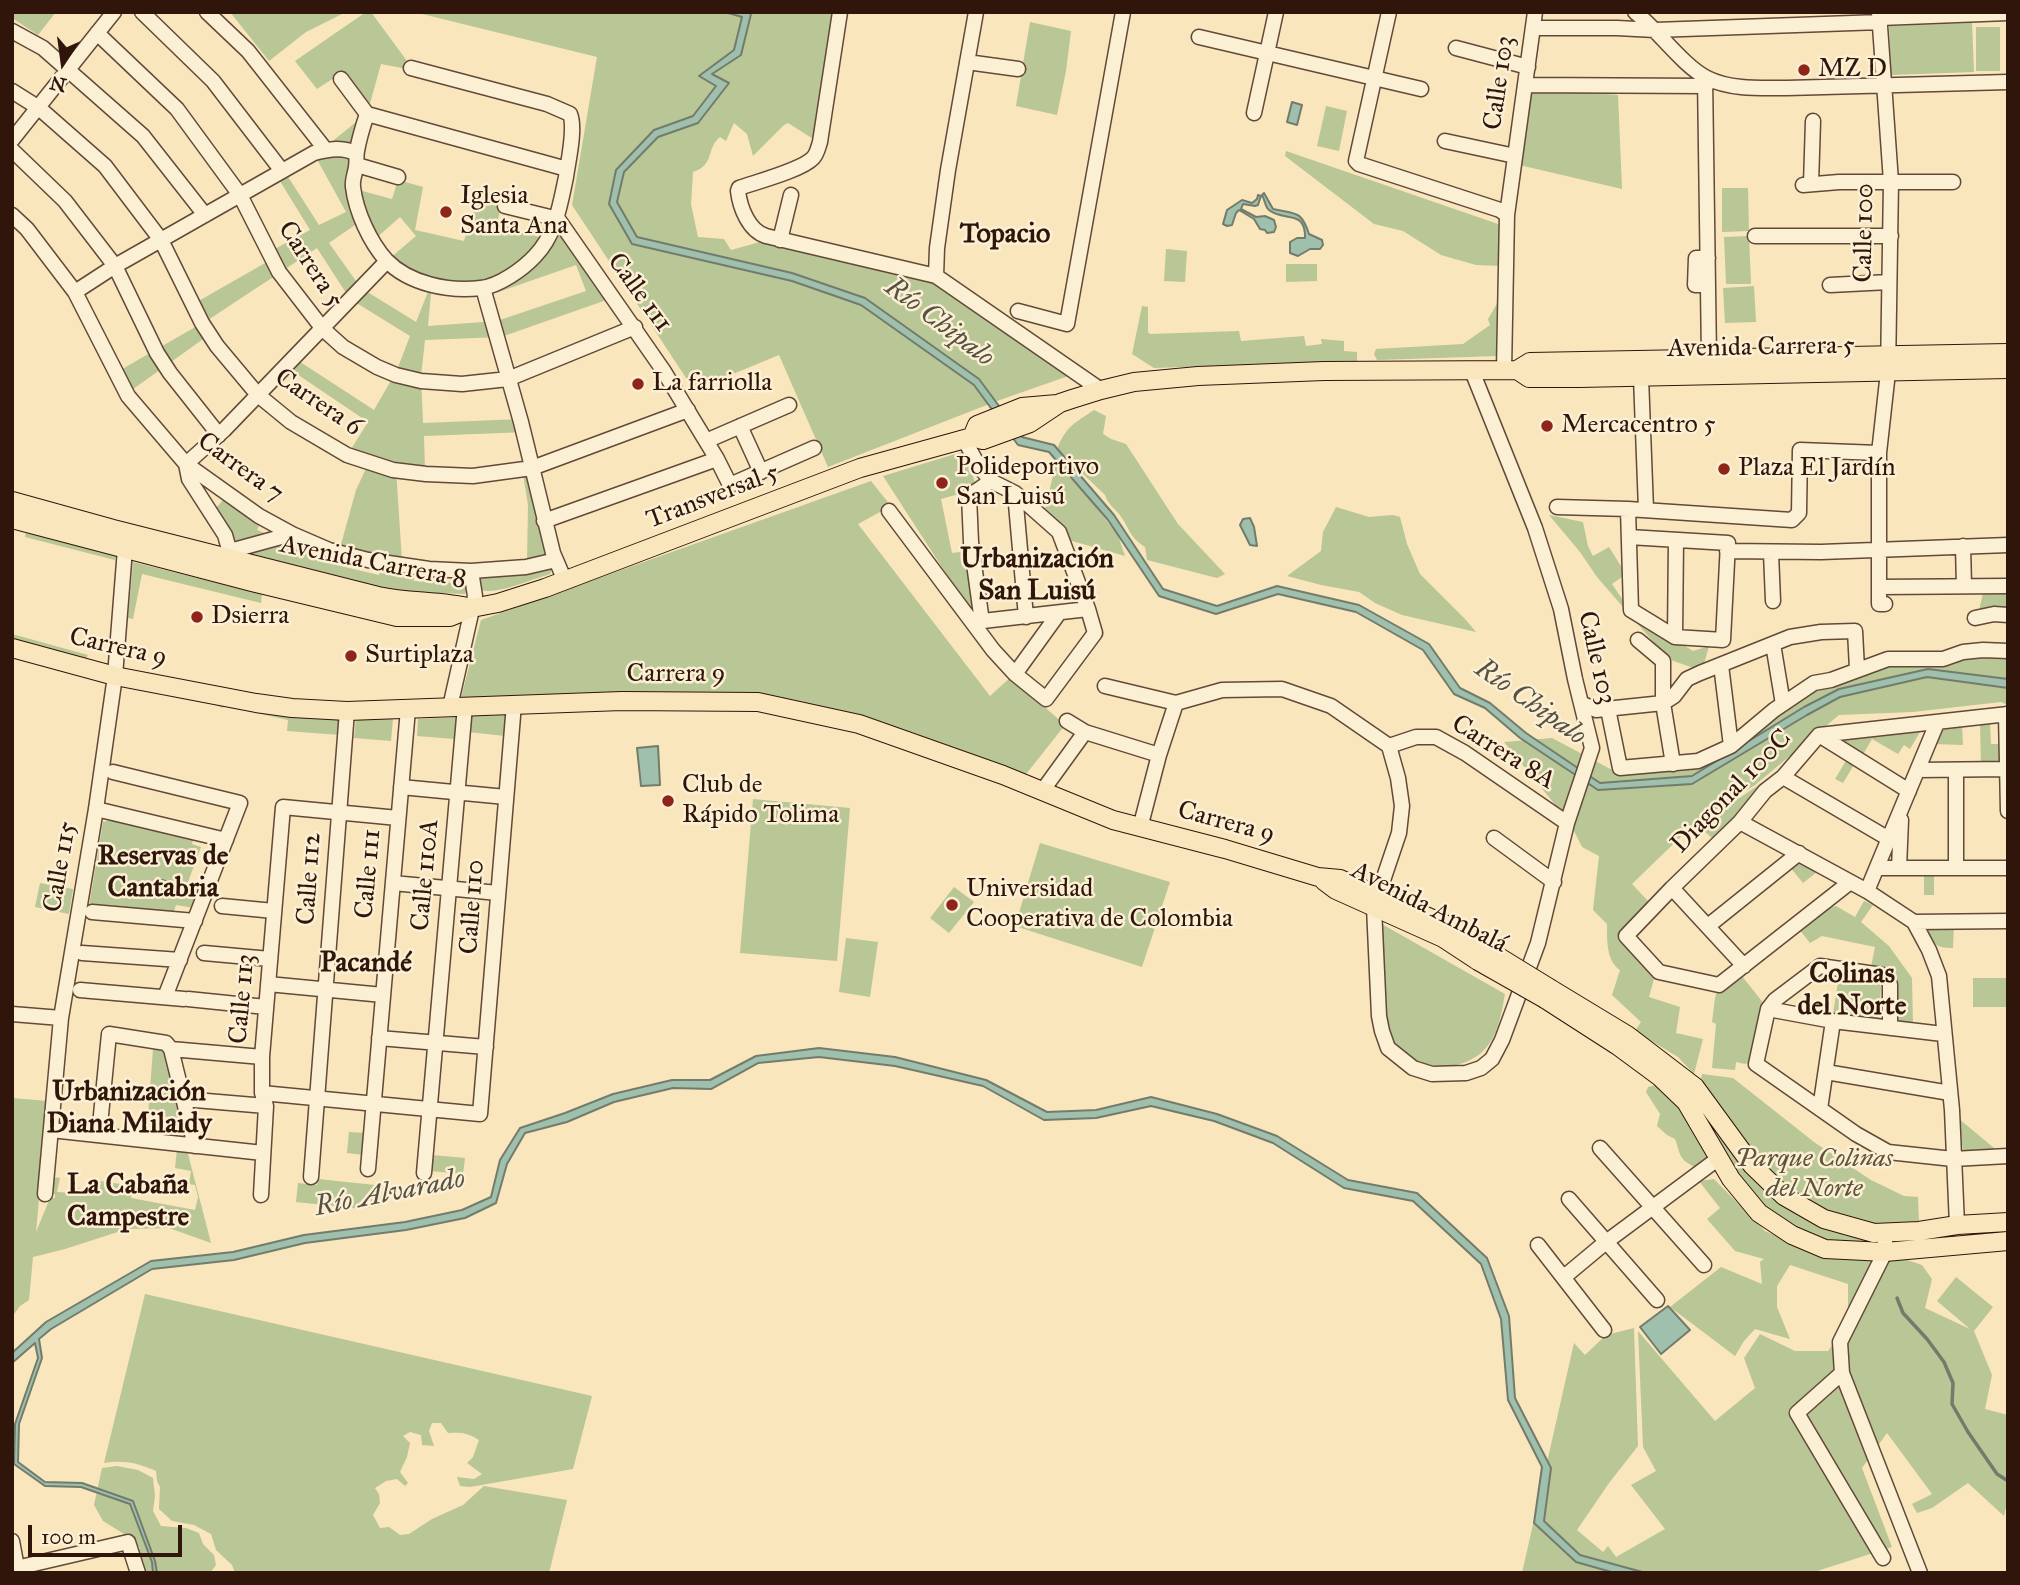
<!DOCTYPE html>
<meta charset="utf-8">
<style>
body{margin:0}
#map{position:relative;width:2020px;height:1585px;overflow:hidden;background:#f9e6bd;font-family:"IM FELL Great Primer",serif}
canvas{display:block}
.frame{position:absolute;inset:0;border:14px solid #30150b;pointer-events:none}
.north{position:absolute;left:28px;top:28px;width:70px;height:70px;-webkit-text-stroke:5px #fbefd4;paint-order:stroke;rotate:193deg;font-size:19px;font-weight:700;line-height:28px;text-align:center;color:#30150b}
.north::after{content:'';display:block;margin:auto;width:24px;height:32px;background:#30150b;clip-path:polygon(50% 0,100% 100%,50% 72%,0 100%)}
.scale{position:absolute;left:28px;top:1525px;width:154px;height:32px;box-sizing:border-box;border:4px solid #30150b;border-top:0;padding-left:9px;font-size:21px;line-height:24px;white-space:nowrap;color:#30150b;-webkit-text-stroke:5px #fbefd4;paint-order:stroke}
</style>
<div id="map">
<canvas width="2020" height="1585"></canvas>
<div class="frame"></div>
<div class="north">N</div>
<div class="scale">100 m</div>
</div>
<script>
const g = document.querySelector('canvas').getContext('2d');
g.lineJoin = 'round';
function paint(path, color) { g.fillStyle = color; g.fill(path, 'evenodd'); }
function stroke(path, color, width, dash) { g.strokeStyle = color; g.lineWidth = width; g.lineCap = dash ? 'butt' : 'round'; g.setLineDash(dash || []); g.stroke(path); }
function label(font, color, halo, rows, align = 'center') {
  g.font = font + ' "IM FELL Great Primer",serif'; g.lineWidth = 5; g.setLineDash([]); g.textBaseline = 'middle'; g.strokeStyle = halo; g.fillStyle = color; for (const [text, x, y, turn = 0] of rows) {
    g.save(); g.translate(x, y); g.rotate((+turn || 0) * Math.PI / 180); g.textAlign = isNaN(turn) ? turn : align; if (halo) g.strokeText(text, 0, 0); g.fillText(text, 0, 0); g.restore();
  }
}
paint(new Path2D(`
 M12,12H56L38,35L12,18Z
 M230,12H346L306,32L269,61Z
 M366,12H371L407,61V69L381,64L367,114L355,189L392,199L398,180L423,187L415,230L464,241L479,193L503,199L497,223L545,239L560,215L618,296L501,337L425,340L421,376L423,423L522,419L527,432L424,436L425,471L396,469L402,561L340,548L356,490L369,462L348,454L368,422L285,366L294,358L374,410L397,370L410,336L350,299L317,248L205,322L213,332L129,392L117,372L204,322L195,303L274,258L271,251L310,230L275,173L283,169L319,225L346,212L313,152L324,148L366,114L340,74L317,89L295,61ZM400,217L416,236L389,259L374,240ZM355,225L381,267L432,282L416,322L361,288L329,243ZM576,265L586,291L497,321L428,326L432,282L490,295Z
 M414,12H836L818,142L788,123L784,125L753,156L747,134L734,123L726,141L720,137C706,148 715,165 693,172L691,204L698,237L724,239L731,250L760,242L762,236L932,274L1074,374L997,401L828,467L779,355L694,390L572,205L597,57Z
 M1030,22L1071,31L1066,71L1057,115L1016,106Z
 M1972,23L1974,72L1891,75L1889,26Z
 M1976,27H2000V71H1976Z
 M1532,88L1618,95L1622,189L1515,164Z
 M1326,106L1347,111L1339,151L1317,146Z
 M1286,151L1498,224L1501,231L1502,266L1476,265L1441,255L1403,231L1374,224L1285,156Z
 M1722,188H1748L1749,231L1722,232Z
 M1749,236L1751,284H1726L1724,237Z
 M1166,249L1187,251L1185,282L1164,281Z
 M1286,264H1317V281L1286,282Z
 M1754,286L1756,322L1725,323L1723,288Z
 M1498,302H1501L1498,356L1377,360L1374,354L1376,349L1463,344L1490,325L1488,319Z
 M1142,306L1148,307V332L1150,334L1239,331L1241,341L1304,336L1306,346L1322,344L1321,339L1344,341V351L1357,352V361L1154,368L1132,354Z
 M1094,410L1106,416L1103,434L1111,439L1126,444L1178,524L1225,574L1217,578L1147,560L1145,547C1128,536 1130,528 1119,514C1113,507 1108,504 1105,495L1057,449C1066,426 1075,423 1094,410Z
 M965,451L977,489L941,499L952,553L968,551L978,623L883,476Z
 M1056,463L1090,500L1118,535L1125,556L1065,539L1044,513Z
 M534,466L547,554L527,561L528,505L522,468Z
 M871,481L891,506L858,524L990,696L1011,677L1065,725L1023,778L838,712L461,698L481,620Z
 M223,500H226L261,522L257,530L267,534L238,545L216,508Z
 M1336,507L1369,517L1393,515L1400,517L1407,544L1420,574L1465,619L1476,632L1402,615L1375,603L1359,592L1321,585L1287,576L1321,551L1323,532Z
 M1549,515L1583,522L1588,546L1593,556L1609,547L1626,574L1612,584L1631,612L1693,651L1709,646L1702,671L1668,659L1597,577L1580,552Z
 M26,532L116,556L115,560L25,537Z
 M279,541L306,554L310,547L337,557L336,565L379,575L381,568L414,573V581L463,583L466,585V592L465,594L408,592L382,588L246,553Z
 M133,562L262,594L261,603L142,574L133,619L128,618Z
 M550,567L552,569L550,574C533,579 496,595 481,590L480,577Z
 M2005,588L2006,594H2008V614L1977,620L1983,593Z
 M12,634L88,655L86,659L12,639Z
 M2008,655V705L2001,702L1913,712L1839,715L1755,785L1695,823L1632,884L1649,902L1620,936L1648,971L1655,975L1649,997L1680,1007L1676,1033L1703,1039L1694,1074L1678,1057L1635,1031L1641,1022L1612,995L1620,970C1606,961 1607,939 1607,924L1593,910L1599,856L1582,847L1570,823L1504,742L1552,738L1616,772L1709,763L1787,705L1863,669L1910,657Z
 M210,703L341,719L340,735L287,731L288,720L224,706L223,708Z
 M507,715L505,736L468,732L470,716Z
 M456,717L454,739L417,736L418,719Z
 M356,719H393L391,741L354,738Z
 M1980,723H1990L1991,744H1999L2001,765L1981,766Z
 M1962,724L1963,745L1932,744L1938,726Z
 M1920,732L1910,749L1904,745L1898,754L1872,739L1861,758L1828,738Z
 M1847,759L1855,763L1843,783L1835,779Z
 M1766,780L1740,819L1712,838L1698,826Z
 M753,799L850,808L837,961L740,953Z
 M111,817L194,836L192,844L201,847L188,882L202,888L194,908L176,905L173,914L89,906L103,822L111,820Z
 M1040,843L1170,882L1142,967L1015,926Z
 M1799,859L1817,872L1803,883L1789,866Z
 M1934,871V895H1924V872Z
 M40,883L73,889L69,914L35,907Z
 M954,887L974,902L949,933L930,918Z
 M1864,901L1873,905L1861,922L1889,946L1912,978L1913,1025L1895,1023L1893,984L1871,967L1875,947L1822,936L1810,943L1799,929L1826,908L1836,906L1855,917Z
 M1380,923L1505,994C1501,1015 1498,1038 1481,1053C1450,1078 1403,1066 1386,1030C1382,1021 1385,998 1385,988C1385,966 1382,944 1380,923Z
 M1929,925H1954L1953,948C1935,948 1936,945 1926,930Z
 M846,938L878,942L870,997L839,992Z
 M1738,971L1768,1009L1757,1059L1745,1064L1736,1062L1735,1070L1712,1068L1716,1024L1712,1022L1715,998L1719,985Z
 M1839,976L1875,979L1881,986L1879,1020L1833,1014Z
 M1973,978H2008V1007H1973Z
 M153,1049L165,1050L180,1118L148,1115Z
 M1702,1074L1733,1078L1814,1142L1871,1180L1904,1196L1918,1197L1919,1222L1892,1226L1865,1223L1833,1214L1804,1202L1773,1178L1748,1151L1700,1085Z
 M1656,1085L1693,1088L1782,1199L1880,1236V1247L1825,1245L1762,1208L1704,1147L1702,1148L1704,1152L1712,1156L1695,1169C1692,1164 1687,1164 1683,1159C1678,1153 1678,1146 1675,1139L1667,1135L1657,1126L1660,1114L1646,1092L1648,1087Z
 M12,1098L48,1101L36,1232L50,1198H55V1194L50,1193L52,1177L60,1178L57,1192L75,1193L77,1188L87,1190L88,1179L133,1186L131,1198L195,1210L198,1197L195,1185L189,1184L191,1171L175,1168L177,1149L187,1150L211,1243L169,1228L127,1229L65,1249L33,1257L29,1300L20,1306L12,1317Z
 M1958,1118L2000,1153L1964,1156Z
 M349,1132L366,1133L364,1155L347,1153Z
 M432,1155L465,1158L463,1174L430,1171Z
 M318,1179L385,1186L383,1205L362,1209L296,1202L298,1183L317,1185Z
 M1714,1179L1765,1231L1824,1257H1898L1922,1265L1932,1279L1925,1308L1970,1329L1937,1301L1956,1277L1993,1307L1974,1331L1992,1375L1985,1409L2008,1415V1499L2004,1516L1968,1483L1932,1508L1917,1513L1912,1504L1932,1494L1887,1433L1862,1468L1892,1547L1811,1573H1522L1574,1343L1585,1355L1606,1335L1634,1328L1638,1446L1609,1483L1577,1530L1603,1552L1608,1546L1616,1557L1665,1529L1631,1485L1656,1471L1643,1447L1638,1331L1715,1421L1755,1388L1744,1358L1760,1334L1795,1351H1828L1848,1324V1284L1790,1265L1777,1286V1307L1790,1339L1755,1329L1744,1341L1735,1356L1670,1307L1721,1267L1762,1284L1760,1262L1764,1259L1735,1251L1707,1219L1720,1208L1699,1181Z
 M145,1294L592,1396L573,1469L470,1487L460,1486L457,1477L474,1479L482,1474L467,1463L473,1457L479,1440C468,1433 461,1432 448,1433L441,1423H432L429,1431L434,1446L422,1445L421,1435L410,1432L403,1436L410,1443L407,1457L400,1472L408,1483L405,1486L397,1479L386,1481L375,1488L379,1494L380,1503L373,1515L380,1528L389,1527L400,1535L409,1534L432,1519L463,1505L484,1486L567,1500L549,1573H235L232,1565L216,1550L211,1534L194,1525L172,1521L159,1509L160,1487L157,1481L156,1471C137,1463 125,1460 104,1463Z
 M117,1466L138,1470L153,1478L155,1496L153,1511L161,1526L186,1528L199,1533L203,1544L214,1555L216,1565L210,1573H145L143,1561L136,1556L140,1548L133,1541L124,1540V1534L103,1521L94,1505L102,1468Z`), '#b9c695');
const water = new Path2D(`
 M725,12H751V14L741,55L712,74L729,83L698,123L658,137L624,172L617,202L637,237L792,273L865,298L979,379L1022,437L1054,445L1114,515L1163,589L1217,606L1277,586L1359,605L1429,644L1460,688L1490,703L1526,733L1600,783L1692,776L1804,707L1839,689L1928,669L2008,679V688L1927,677L1840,697L1807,715L1692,784L1598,790L1520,738L1485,708L1454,694L1423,650L1356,612L1278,594L1216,614L1159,596L1108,520L1049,452L1018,445L974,385L861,305L792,281L632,244L609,204L616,170L654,130L693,116L716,86L699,76L734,50L742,17Z
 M1292,102L1302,105L1297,125L1287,122Z
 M1264,193L1273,209C1294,214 1301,209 1309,234L1322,240L1323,245L1320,249H1310L1298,256L1290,253V242L1297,238H1305C1306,209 1284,222 1269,210C1265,207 1265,200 1262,195Z
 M1258,195L1261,196L1258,205L1255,206L1243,204L1241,209L1256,217L1265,216L1274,220L1276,227L1274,232L1267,233L1265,230L1260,229L1254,219L1239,210L1236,213L1232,225L1227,226L1223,224L1227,210L1242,200L1252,203L1257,199Z
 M1250,518L1254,527L1257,546L1250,545L1240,525L1243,519Z
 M658,746L660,785L641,786L637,748Z
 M162,880L176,884L173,898L158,894Z
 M819,1048L895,1057L986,1080L1047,1112L1096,1110L1151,1097L1217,1114L1277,1136L1348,1180L1417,1193L1487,1258L1509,1316L1515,1398L1551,1468L1544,1521L1580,1555L1646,1573H1615L1576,1562L1534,1523L1542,1467L1508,1400L1501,1319L1481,1264L1413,1201L1344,1188L1273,1143L1214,1121L1151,1106L1096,1118L1044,1120L983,1086L895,1066L819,1057L758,1063L711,1089L673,1088L614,1102L567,1122L525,1133L507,1164L496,1203L465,1218L406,1230L305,1243L234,1260L152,1269L51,1329L39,1339L42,1358L19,1424L18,1462L45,1482L82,1483L133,1501L155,1561L157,1573H153L152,1562L130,1504L81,1487L45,1486L14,1464L15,1424L38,1358L35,1343L12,1363V1353L46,1322L151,1261L233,1252L304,1235L405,1222L462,1210L491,1197L500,1160L520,1128L565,1113L613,1094L672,1080H710L756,1056Z
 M1668,1306L1690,1330L1661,1354L1640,1327Z`);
paint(water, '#9fc0ac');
stroke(water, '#737c6c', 2);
stroke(new Path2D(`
 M1897,1298L1903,1313L1927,1339L1944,1362L1953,1383L1952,1404L1968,1432L1997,1474L2008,1481`), '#737c6c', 3.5);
const minor = new Path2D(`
 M142,12L213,81L282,171
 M207,12L248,51L325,149
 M840,12L820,142C818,148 817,154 813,158C802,170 756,182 739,188L738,191C740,208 749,231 766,236L936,276L1101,390
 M1389,12L1356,161L1359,164L1500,210L1507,215
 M1635,12C1658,30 1683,66 1707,78C1731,90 1761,88 1787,88L2008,82
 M1879,12L1891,182L1888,372L1879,453V604H1885
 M1880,18L2008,13
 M1533,28H1617L1655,30L1881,22
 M12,31L43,48L143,136L205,215
 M97,33L177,109L240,195L279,272L323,329L343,347L377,367L396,375L421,381L462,384L508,379L635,327
 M1199,37L1421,89
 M1456,48L1528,67
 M967,62L1018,69
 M1705,77L1709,358
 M341,79L367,114
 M1525,85L1706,86
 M12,91L39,108L105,166L161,240L202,323L217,346L258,395L291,422L347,455L393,470L426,474L473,476L532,468L688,410
 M1254,113L1276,12
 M367,114C363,126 359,139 357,151C356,156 357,161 356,167C355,174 352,180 353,187C356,212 370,242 386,260C409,284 449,292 481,288C499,286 523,269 535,256C556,234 560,205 566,177C568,162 576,128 570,114L547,104L411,68
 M367,114L567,169
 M12,140L114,12
 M1445,141L1515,156
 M12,150L65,201L115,266L157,353L170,373L219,435
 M357,165L398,177
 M1811,184L1813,121
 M1803,185L1839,182H1953
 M505,206L558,219
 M12,215L27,229L75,292L128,396L186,464L259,516L292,534L329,550L368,560L429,569L471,571L526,567L556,560
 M558,219L663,370L717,459L730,485L814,448
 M1755,236H1891
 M780,240L791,195
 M1708,258H1696L1695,285H1708
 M936,276L937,248L948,170L976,12
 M1830,285L1889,282
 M483,288L521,422L553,553L565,581
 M75,292L115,266L314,153C328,149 344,146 356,154
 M1018,311L1067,324L1123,12
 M1504,370L1507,215L1535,12
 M1641,377L1646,510
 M740,426L761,472
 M706,441L789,405
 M1015,493L1026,617
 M1557,507L1628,509L1792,520L1799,513L1800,450L1879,453
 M1628,509L1631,610L1675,637L1723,640L1728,543L1629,537
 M889,511L993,650L1015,674L1046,699L1095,633L1088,609L1059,532L1015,493L991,481L978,465L964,439
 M544,521L717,459
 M1963,546L1964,586
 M230,551L292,534
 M1727,551L1821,552L2008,545
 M1771,553L1773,601
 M232,560L225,535L189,479L186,464L224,430L387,261
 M1879,587L2008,586
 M1975,618L1994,614L2008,615
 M974,622L1088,609
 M982,622L971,542L969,496L991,481
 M1675,637L1676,540
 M1638,640L1663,661V703L1673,764
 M1773,644L1783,704
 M1721,665L1731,746
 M1015,674L1059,613
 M1105,686L1176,703L1222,690L1282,689L1331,706L1389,746
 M1581,703L1596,710L1663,703L1674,696L1687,679L1700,673L1790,637L1821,632L1855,631L1857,669
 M450,707L475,596L471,571
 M1608,709L1620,768L1698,761L1731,746L1774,710L1814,683L1831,680L1888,659H1943L1963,652L1983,650L2008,651
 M2006,714L2008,811
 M1067,721L1085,732L1159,755
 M1819,735L1909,791
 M1389,746L1398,778L1402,806L1399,833L1374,907L1379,1016L1382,1031L1388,1048L1413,1068L1432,1074L1466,1073L1481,1068L1492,1059L1502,1040L1538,943L1567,823L1592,748L1575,679L1561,609L1535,528L1472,371
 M1389,746L1416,737H1436L1465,753L1567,823
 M1918,770L2007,769
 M113,772L240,803L165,997
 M1783,777L1889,839
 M401,787L506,797
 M1043,790L1085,732
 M96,809L226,840
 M1740,822L1867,891L1914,922L2008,921
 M1140,828L1159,755L1176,703
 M1494,838L1554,882
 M1877,868H2008
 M1899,868L1901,820
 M1956,868V770
 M393,883L498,893
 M1849,883L1719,985L1659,972L1626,936L1672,888L1740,822L1765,791L1783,777L1819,735L2008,714
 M1672,888L1744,966
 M1867,891L1937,723
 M222,906L274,911
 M92,912L195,921
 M1914,922L1929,950L1939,976L1952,1110L1957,1225
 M1708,926L1799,853
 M82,953L180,960
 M204,953L270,959
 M268,984L383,995
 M80,990L184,999
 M188,999L266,1007
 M1768,1009L1833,1021L1943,1034
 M12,1014L61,1018
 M1890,1028V985L1888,978L1882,975L1820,966L1775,1000L1768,1009L1756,1064L1856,1134L1888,1152L1953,1159L2008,1156
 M379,1038L486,1047
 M171,1049L195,1146
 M1826,1072L1950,1093
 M262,1093L480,1114L514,704
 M183,1099L266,1106
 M1820,1109L1833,1021
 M51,1130L263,1153
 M99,1135L109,1034L166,1043L171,1049L262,1057
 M1600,1148L1704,1265
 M368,1169L408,709
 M424,1173L465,706
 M311,1177L347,711
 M45,1194L61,1018L96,809L115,676L125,549
 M261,1195L266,1106L262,1093V1057L283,807L398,818
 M1569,1199L1657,1300
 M1538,1245L1604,1330
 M1564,1277L1606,1242L1719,1158
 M1842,1373L1920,1573
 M12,1541L18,1573
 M1883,1558L1797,1413L1842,1373L1840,1342L1882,1258L1885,1242
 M12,1569L128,1542L138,1573`);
const major = new Path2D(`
 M1517,370L1529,378H1579L2008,369
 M972,437L977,425L1022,407L1057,404
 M12,501L113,529L378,596C410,603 440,600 472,608
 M12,519L252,582L397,617H450L472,608L498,603L545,588L860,468L972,437L983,440L1030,423L1060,403L1072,399L1101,390L1134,382L1198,376L1324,371L1517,370L1530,362L2008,353
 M12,648L115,676L256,703L292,708L347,711L622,701L758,702L859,724L1003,775L1113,820L1225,849L1318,877L1340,879L1449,926L1486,949
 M1324,881L1336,890L1443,938L1478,961
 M1551,989L1627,1035L1695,1087L1752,1165L1784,1196L1824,1219L1874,1233L1919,1231L1957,1225L2008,1222
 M1545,999L1618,1046L1660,1077L1686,1102L1731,1179L1759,1213L1792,1235L1825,1249L1885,1252L2008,1241`);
stroke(minor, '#624938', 17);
stroke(major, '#30150b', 20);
stroke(minor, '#fbefd4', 14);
stroke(major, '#f9e6bd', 18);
const majorBridge = new Path2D(`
 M1486,949L1551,989
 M1478,961L1545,999`);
stroke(majorBridge, '#30150b', 20, []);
stroke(majorBridge, '#f9e6bd', 18);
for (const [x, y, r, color] of [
 [1804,70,7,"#8f2418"],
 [446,212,7,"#8f2418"],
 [638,384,7,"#8f2418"],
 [1547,426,7,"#8f2418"],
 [1724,469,7,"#8f2418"],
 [942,483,7,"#8f2418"],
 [197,617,7,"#8f2418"],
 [351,656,7,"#8f2418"],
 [668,801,7,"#8f2418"],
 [952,905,7,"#8f2418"]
]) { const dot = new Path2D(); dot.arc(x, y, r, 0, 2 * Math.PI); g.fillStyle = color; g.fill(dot); stroke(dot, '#fbefd4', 2.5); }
label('26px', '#30150b', '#fbefd4', [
 ["MZ D",1818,70],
 ["Iglesia",460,197],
 ["Santa Ana",460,227],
 ["La farriolla",652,384],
 ["Mercacentro 5",1561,426],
 ["Polideportivo",956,468],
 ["San Luisú",956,498],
 ["Plaza El Jardín",1738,469],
 ["Dsierra",211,617],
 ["Surtiplaza",365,656],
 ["Club de",682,786],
 ["Rápido Tolima",682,816],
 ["Universidad",966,890],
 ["Cooperativa de Colombia",966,920]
], 'left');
label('26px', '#30150b', '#fbefd4', [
 ["Calle 103",1500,83,-82],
 ["Calle 100",1865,233,-89],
 ["Carrera 5",310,265,57],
 ["Calle 111",639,293,54],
 ["Avenida Carrera 5",1761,348,-1],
 ["Carrera 6",318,403,34],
 ["Carrera 7",240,468,36],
 ["Transversal 5",713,497,-21],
 ["Avenida Carrera 8",373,563,11],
 ["Carrera 9",118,648,13],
 ["Calle 103",1596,658,77],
 ["Carrera 9",676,675],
 ["Carrera 8A",1503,753,32],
 ["Diagonal 100C",1732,792,-46],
 ["Carrera 9",1226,823,15],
 ["Calle 115",61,867,-80],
 ["Calle 111",369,874,-85],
 ["Calle 110A",426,875,-85],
 ["Calle 112",310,879,-86],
 ["Calle 110",473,907,-86],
 ["Avenida Ambalá",1429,908,27],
 ["Calle 113",243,999,-85]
]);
label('italic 26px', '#60533b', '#fbefd4', [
 ["Parque Colinas",1814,1160],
 ["del Norte",1814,1190]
]);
label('bold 28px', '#30150b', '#fbefd4', [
 ["Topacio",1005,235],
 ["Urbanización",1037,560],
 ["San Luisú",1037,592],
 ["Reservas de",163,857],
 ["Cantabria",163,889],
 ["Pacandé",366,964],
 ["Colinas",1852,975],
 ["del Norte",1852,1007],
 ["Urbanización",129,1093],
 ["Diana Milaidy",129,1125],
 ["La Cabaña",128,1186],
 ["Campestre",128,1218]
]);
label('italic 28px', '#575143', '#fbefd4', [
 ["Río Chipalo",939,323,37],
 ["Río Chipalo",1530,703,35],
 ["Río Alvarado",390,1194,-11]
]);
</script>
